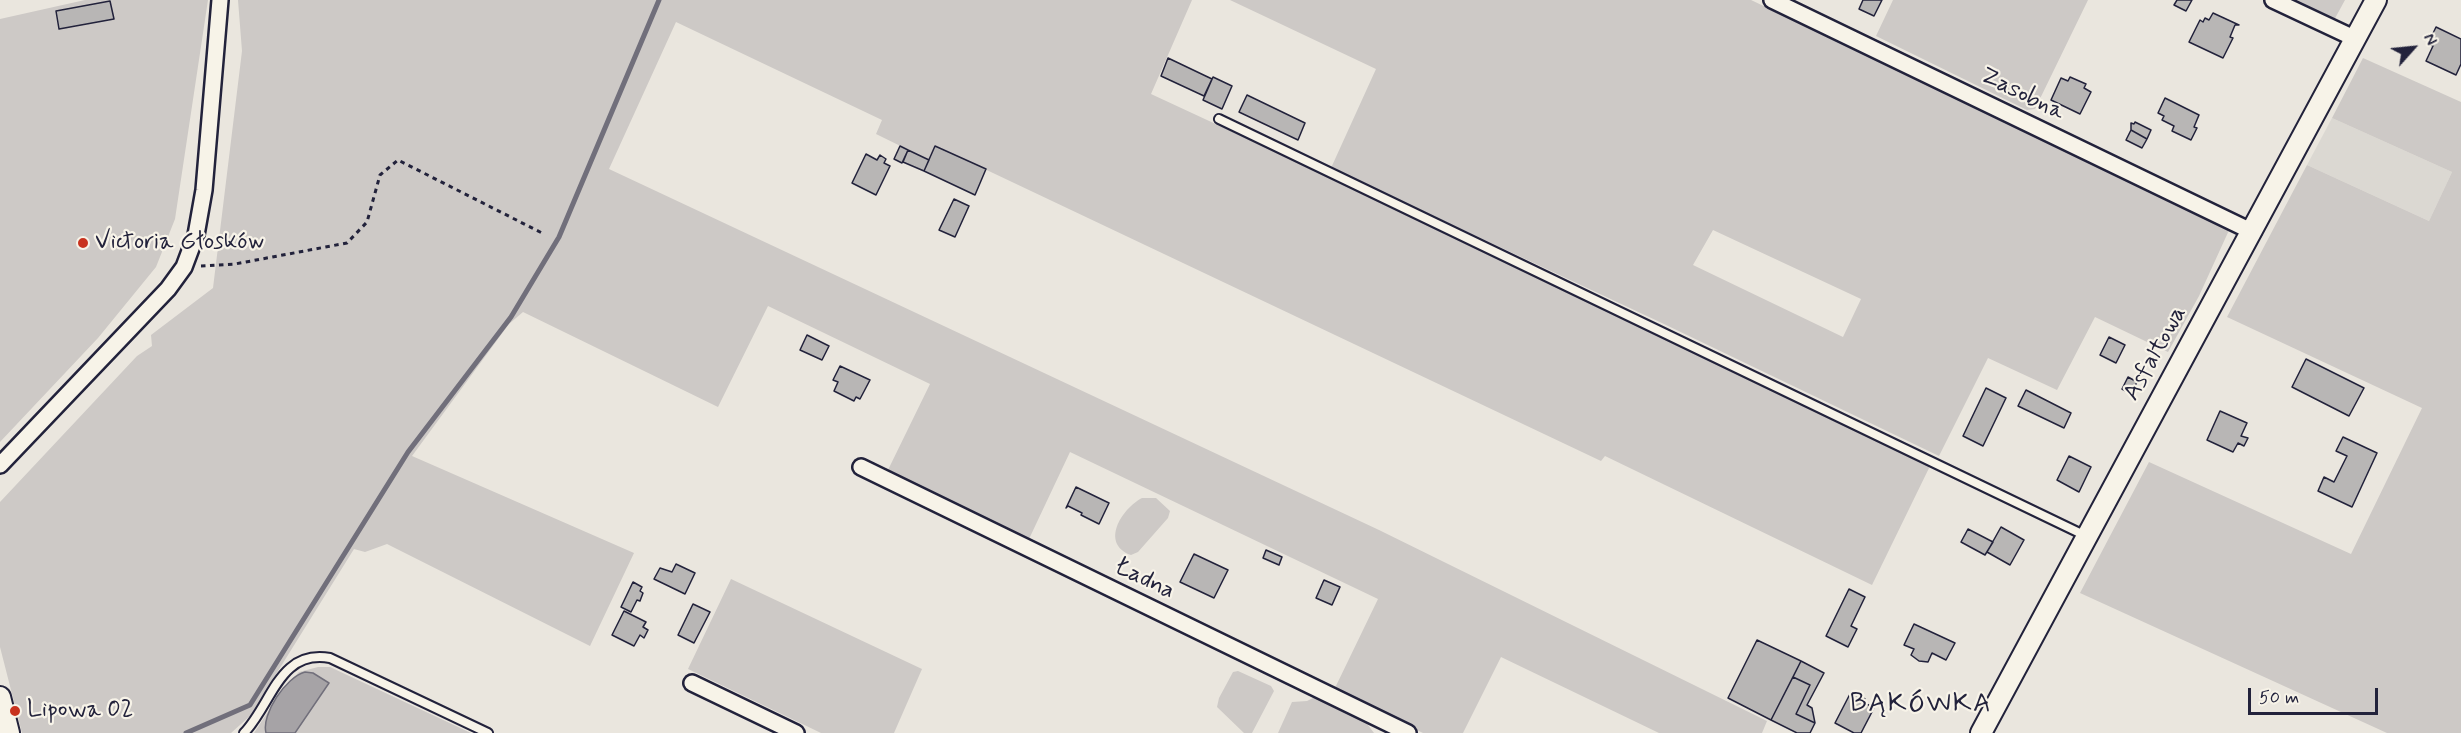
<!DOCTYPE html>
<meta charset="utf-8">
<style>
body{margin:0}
#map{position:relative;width:2461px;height:733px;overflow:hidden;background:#eae6de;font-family:Mynerve,sans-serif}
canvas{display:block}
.north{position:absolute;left:2383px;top:18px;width:60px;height:60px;-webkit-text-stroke:4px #f7f3e8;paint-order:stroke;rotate:63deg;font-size:16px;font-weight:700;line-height:24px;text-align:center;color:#22223b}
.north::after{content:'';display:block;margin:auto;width:21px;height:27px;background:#22223b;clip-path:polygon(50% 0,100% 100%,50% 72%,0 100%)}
.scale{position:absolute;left:2248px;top:688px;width:130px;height:27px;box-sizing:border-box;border:3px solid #22223b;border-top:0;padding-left:8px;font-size:18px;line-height:21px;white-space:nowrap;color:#22223b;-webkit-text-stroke:4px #f7f3e8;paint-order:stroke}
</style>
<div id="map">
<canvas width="2461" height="733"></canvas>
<div class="north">N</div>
<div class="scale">50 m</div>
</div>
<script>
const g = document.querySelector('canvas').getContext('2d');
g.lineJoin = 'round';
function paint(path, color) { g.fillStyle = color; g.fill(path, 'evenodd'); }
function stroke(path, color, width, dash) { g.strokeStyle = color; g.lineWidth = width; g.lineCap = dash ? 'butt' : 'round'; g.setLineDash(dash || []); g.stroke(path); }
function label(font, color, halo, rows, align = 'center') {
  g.font = font + ' Mynerve,sans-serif'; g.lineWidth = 4.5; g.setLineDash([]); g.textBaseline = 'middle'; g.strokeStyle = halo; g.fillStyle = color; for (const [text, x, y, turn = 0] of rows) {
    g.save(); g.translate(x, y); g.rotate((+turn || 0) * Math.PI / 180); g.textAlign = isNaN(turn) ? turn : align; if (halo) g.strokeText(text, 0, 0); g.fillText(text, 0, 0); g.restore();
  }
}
paint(new Path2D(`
 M2332,118L2452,172L2429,221L2307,165Z`), '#dbd8d2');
paint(new Path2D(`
 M85,0H208L175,219L156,267L98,338L0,442V19Z
 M238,0H1192L1151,94C1413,214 1670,343 1930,466L1872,585L1605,456L1601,461L936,146L929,160L876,134L882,120L676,22L609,169L1379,530L1767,721L1762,733H1659L1501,657L1463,733H1423L1334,690L1378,599L1070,452L1029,539L887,472L930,384L768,306L718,407L523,312L509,324L412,456L634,553L590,646L387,544L365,552L354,549L250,716L231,733H22L0,647V502L137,356L152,346L151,335L213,288L242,51Z
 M1230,0H1751L2230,228L2199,296L2168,352L2095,317L2057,390L1988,358L1939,456L1664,324L1331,168L1376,69ZM1713,230L1861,299L1843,337L1693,265Z
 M1893,0H2088L2035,109L2027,110L1876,36Z
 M2287,0H2345L2333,22Z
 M2363,58L2461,102V733H2387L2080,593L2149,462L2351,554L2422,408L2227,317L2307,165L2429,221L2452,172L2332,118Z
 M1142,498H1156L1170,511L1168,518L1138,552L1131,555C1100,544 1121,509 1142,498Z
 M731,579L922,669L894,733H821L688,669Z
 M318,667H330L471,733H254L284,687L299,672Z
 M1238,671L1271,686L1274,691L1252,733H1244L1217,707L1219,698L1233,672Z
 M1319,695L1365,721L1374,733H1278L1292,702L1307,701Z`), '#cdc9c6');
const water = new Path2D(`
 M305,672L313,673L329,683L295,733H266C261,714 286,677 305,672Z`);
paint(water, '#a6a3a6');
stroke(water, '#716f7b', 1.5);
stroke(new Path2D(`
 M186,733L250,705L408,452L511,317L559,237L659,0`), '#716f7b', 5);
const building = new Path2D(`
 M1863,0H1882L1874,16L1859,9Z
 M2177,0H2192L2186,11L2174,5Z
 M110,1L114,19L59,29L56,11Z
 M2213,13L2239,25H2235L2230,37L2233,38L2223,58L2189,42L2200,20L2203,22L2205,18L2209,20Z
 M2436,27L2461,39V64L2456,75L2426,61L2433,46L2428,44Z
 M1168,58L1212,79L1204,96L1161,76Z
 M1213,77L1232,86L1222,109L1203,100Z
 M2070,77L2086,84L2084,88L2091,92L2080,114L2051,100L2061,78L2068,81Z
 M1247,95L1305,123L1298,140L1239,112Z
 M2165,98L2199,115L2194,127L2197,128L2191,140L2172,131L2174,126L2162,120L2164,116L2158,113Z
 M2135,122L2151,130L2147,139L2131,130V123L2134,124Z
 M2131,130L2147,139L2142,148L2126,140Z
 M900,146L908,150L902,163L894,159Z
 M935,146L986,169L975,195L924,171Z
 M908,150L929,160L924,171L903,162Z
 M866,154L877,160L880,155L886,159L884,163L890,166L876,195L852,183Z
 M954,199L969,206L955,237L939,230Z
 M807,335L829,346L822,360L800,350Z
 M2109,337L2125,345L2116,363L2100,355Z
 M2306,359L2364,388L2349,416L2292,387Z
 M840,366L870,380L860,399L856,397L854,401L834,391L838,382L833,380Z
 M2128,377L2137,382L2131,394L2122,389Z
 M1986,388L2006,398L1983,446L1963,436Z
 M2026,390L2071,413L2064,428L2018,406Z
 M2220,411L2247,423L2241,436L2248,438L2244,446L2238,443L2233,452L2207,440Z
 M2343,437L2377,453L2352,507L2318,491L2324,477L2334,482L2347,456L2336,451Z
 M2069,456L2091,467L2079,492L2057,480Z
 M1076,487L1109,503L1099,524L1081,515L1082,513L1068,506L1066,508Z
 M2001,527L2024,540L2010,565L1987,552Z
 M1968,529L1993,542L1985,555L1961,542Z
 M1266,550L1282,557L1279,565L1263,558Z
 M1194,554L1228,570L1214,598L1180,582Z
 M676,564L695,573L685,594L654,579L660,568L672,572Z
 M1324,580L1340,587L1332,605L1316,598Z
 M633,582L642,587L640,591L643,593L640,601L637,600L631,612L621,607Z
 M1849,589L1865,597L1851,626L1857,629L1848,647L1826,636Z
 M693,604L710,612L694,643L678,635Z
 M624,611L646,622L643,627L648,630L644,638L640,635L634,646L612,635Z
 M1914,624L1955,643L1946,660L1932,653L1928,662L1919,661L1911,655L1914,649L1904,645Z
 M1757,640L1801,661L1771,720L1728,698Z
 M1801,661L1824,673L1807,705L1812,708L1815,723L1796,714L1810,685L1793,677Z
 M1793,677L1810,685L1796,714L1815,723L1810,733H1797L1771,720Z
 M1851,692L1865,699L1863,702L1874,708L1861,733H1854L1835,723Z`);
paint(building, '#b8b6b5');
stroke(building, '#22223b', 1.5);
const service = new Path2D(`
 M1219,119L2086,536
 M244,733C272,704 279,649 330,658L488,733`);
const minor = new Path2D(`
 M1772,0L2253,232
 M2273,0L2356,39
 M0,465L168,289L184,267L196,235L204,190L220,0
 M861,467L1408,733
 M692,683L796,733`);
const tertiary = new Path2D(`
 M0,697L9,733
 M1981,733L2376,0`);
stroke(service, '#22223b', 12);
stroke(minor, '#22223b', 20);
stroke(tertiary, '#22223b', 24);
stroke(new Path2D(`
 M201,266L235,264L347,243L367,222L380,175L398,160L542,233`), '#22223b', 3, [4.5, 4.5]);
stroke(service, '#f7f3e8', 8);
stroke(minor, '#f7f3e8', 15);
stroke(tertiary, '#f7f3e8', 20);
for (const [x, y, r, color] of [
 [83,243,6,"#c8321e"],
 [15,711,6,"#c8321e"]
]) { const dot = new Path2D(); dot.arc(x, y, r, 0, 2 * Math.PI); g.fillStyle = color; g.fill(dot); stroke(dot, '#f7f3e8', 2); }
label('24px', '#22223b', '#f7f3e8', [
 ["Zasobna",2022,95,26],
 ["Asfaltowa",2156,354,-61],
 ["Ładna",1144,580,26]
]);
label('24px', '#22223b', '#f7f3e8', [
 ["Victoria Głosków",95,243],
 ["Lipowa 02",27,711]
], 'left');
g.letterSpacing = '1.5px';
label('27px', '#22223b', '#f7f3e8', [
 ["BĄKÓWKA",1921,705]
]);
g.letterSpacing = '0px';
</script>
